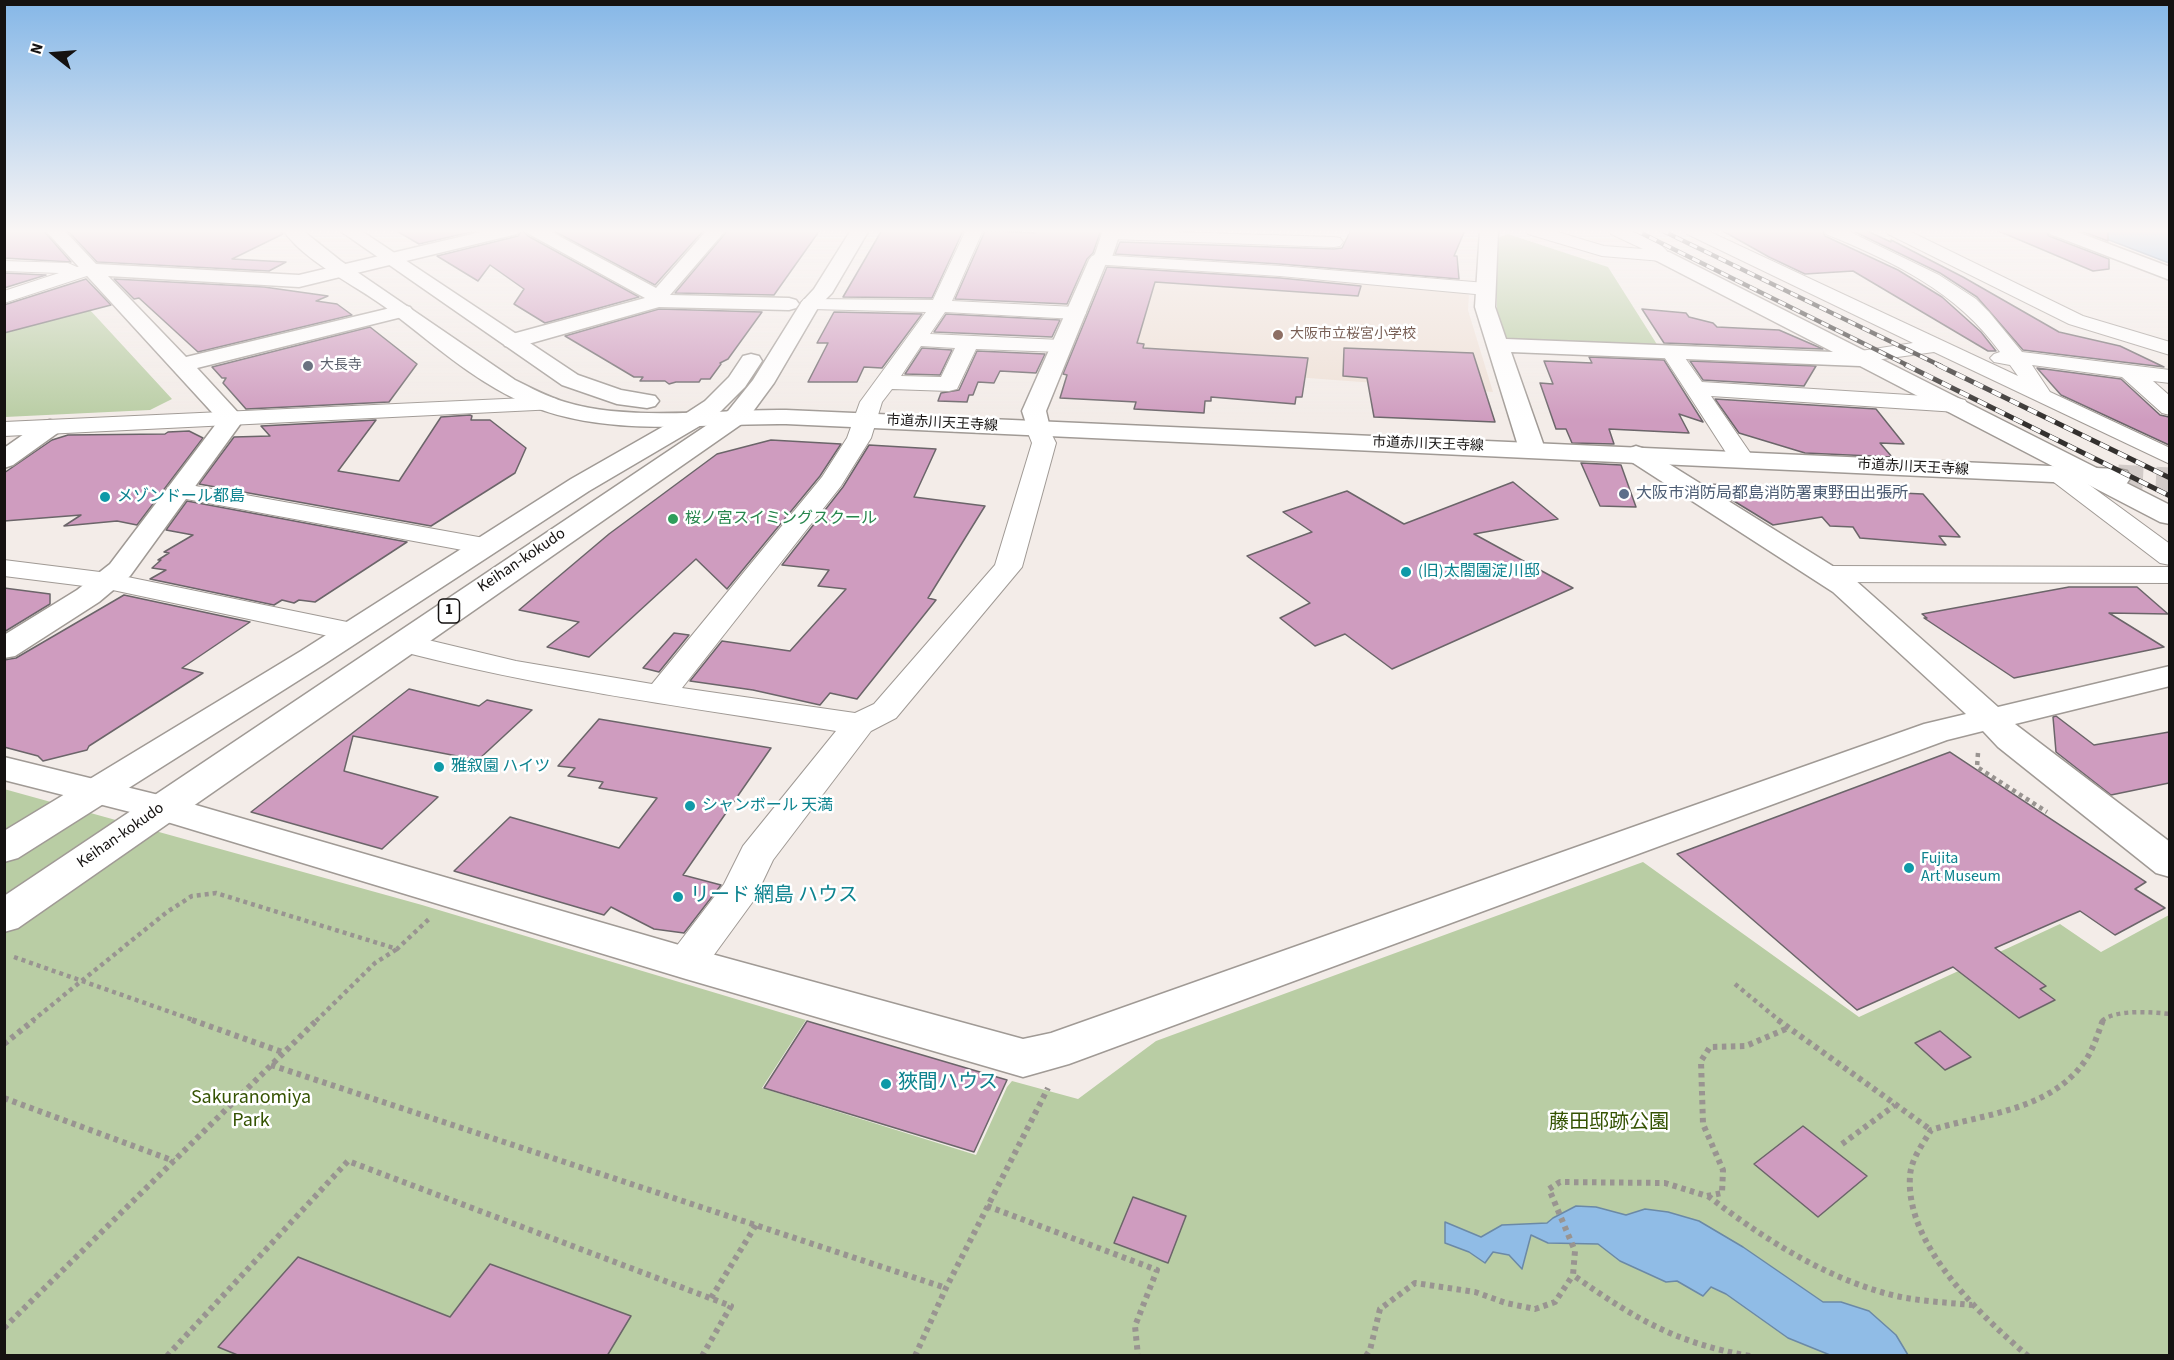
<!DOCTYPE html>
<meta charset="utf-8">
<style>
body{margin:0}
#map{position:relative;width:2174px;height:1360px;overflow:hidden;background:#f3ece8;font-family:"Source Sans 3",sans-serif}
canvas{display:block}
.frame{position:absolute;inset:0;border:6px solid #151211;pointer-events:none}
.north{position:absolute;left:24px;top:24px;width:60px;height:60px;-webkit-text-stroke:4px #fff;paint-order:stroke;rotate:287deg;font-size:16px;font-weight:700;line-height:24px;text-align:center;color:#151211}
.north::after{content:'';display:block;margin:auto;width:21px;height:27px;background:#151211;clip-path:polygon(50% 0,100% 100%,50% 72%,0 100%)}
</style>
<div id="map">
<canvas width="2174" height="1360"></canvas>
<div class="frame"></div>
<div class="north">N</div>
</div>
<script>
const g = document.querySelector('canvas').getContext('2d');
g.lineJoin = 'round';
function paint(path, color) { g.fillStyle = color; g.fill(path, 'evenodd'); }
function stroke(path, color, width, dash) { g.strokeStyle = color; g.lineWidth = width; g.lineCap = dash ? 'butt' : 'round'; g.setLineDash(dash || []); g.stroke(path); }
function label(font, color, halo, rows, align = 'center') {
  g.font = font + ' "Source Sans 3","Noto Sans JP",sans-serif'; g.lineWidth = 5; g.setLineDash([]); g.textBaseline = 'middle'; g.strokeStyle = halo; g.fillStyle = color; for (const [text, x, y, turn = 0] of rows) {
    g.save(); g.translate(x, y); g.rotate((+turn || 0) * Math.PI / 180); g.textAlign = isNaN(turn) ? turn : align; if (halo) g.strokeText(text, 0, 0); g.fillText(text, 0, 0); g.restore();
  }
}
paint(new Path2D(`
 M1116,265L1272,274L1460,291L1469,295L1468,310L1493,392L1070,360L1107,267Z`), '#eee0d6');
paint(new Path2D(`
 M1508,234L1608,267L1658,346L1513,340L1504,337L1497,310V238Z
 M90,310L172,399L150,410L5,417L4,333Z
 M4,789L422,905L806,1020L762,1088L976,1155L1007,1087L1012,1081L1078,1099L1156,1041L1643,862L1859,1017L2060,924L2101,952L2169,915V1355H5Z`), '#b9cda4');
const water = new Path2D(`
 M2083,230H2169V263Z
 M1576,1206L1596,1207L1626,1215L1645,1209L1668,1212L1699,1221L1743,1247L1823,1302H1841L1869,1311L1896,1335L1908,1355H1830L1788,1338L1726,1294L1711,1287L1703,1296L1677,1281L1666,1282L1620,1261L1598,1244L1548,1243L1531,1235L1522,1269L1509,1255L1493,1252L1485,1263L1469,1252L1445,1243V1222L1481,1237L1502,1225L1547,1223L1553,1218Z`);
paint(water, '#90bce6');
stroke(water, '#6b89a6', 1.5);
const building = new Path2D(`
 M4,230H43L71,262L4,258Z
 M67,230H281L283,234L232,259L286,262L269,271L97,262Z
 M395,230H480L419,244Z
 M522,230L528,236L639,297L545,323L514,304L524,289L490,265L478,281L437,256L518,236Z
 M552,230H704L655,285Z
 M728,230H820L774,295L675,293Z
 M882,230L963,231L932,298L843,297Z
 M1035,230H1101L1093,253L1087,259L1067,304L955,299L985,231L1035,233Z
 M1351,230H1465L1454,256H1457L1459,279L1280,264L1115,254L1120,242L1334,249L1342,248Z
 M1721,230H1822L1825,236L1898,270L1942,297L1981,332L1996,351H1988L1853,271L1805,274L1769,257Z
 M1851,230H1865L1891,242V240L1963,277L2059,332L2120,346L2164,367L2023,350L1977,297L1940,273Z
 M1996,230H2045L2049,236L2109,259V269L2093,271Z
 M2078,230H2108V241Z
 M1107,267L1280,278L1361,286L1358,296L1155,282L1137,343L1144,344L1143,348L1308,358L1302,397H1296L1295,404L1211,397V401H1205L1204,413L1134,409L1136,402L1060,398L1067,375L1063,374Z
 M4,273L46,275L4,288Z
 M86,279L111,305L4,333V305Z
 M114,279L264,287L328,296L316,301L337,304L352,315L198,352L139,298L134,299Z
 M659,309L762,312L728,359L720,363L721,364L710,379H701L699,382H676L669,384L665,381H640L643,377H634L565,336Z
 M1642,309L1686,313L1689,317L1713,323L1717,327L1779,330L1823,349L1664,343Z
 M834,312L922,314L882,368L864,367L857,382H808L828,343H817Z
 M946,314L1060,320L1052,337L934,332Z
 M370,327L417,364L389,402L246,409L223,383L226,378H222L212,367Z
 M922,348L952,350L940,375L905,374Z
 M1344,348L1473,353L1495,422L1374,417L1367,378L1343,376Z
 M977,351L1045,354L1036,373L1000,371L994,383L978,382L973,395H969L967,402L938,401L941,393L959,390Z
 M1589,357L1664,360L1703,422L1679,414L1689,433L1609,429L1614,444L1572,443L1566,429H1556L1540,383L1553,384L1544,361L1592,363Z
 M1690,361L1816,366L1804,386L1703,380Z
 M2037,368L2121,379L2160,415L2169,417V445L2061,395Z
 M1715,399L1876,409L1904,444L1880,443L1892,457L1805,453L1739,433Z
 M470,415L472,416L471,420H490L526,448L515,473L431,526L199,484L234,437L270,436L261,426L376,420L338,471L399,481L441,417Z
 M189,431L203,438L137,525L117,521L64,526L81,515L4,521V473L52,440L68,435L165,434L168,432Z
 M771,440L841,444L820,476L727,589L696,559L589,657L547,647L579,622L519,610L609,534L717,454Z
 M869,445L936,449L914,497L985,506L928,598L936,600L857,699L830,693L820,705L753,690L690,681L722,641L790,651L846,589L818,586L829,570L782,565L843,487Z
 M1581,463L1621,465L1636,507L1600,506Z
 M1513,482L1558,519L1474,534L1573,588L1392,669L1345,634L1315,646L1280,618L1310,603L1247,556L1312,532L1283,512L1347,491L1404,524Z
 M1706,484L1923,494L1960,537L1939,536L1946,545L1860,538L1853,527L1830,526L1822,517L1773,525Z
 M187,501L407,542L315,602L299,600L294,603L282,600L274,605L150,579L166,570L152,568L161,560H158L169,553L164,552L193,535L166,530Z
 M2069,587H2137L2168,614L2109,613L2164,647L2014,678L1924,618H1927L1922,614Z
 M4,588L50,594V604L4,632Z
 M124,595L250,622L182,668L203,673L89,746L87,750L43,761L38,756L4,747V660L16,658Z
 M674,633L689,635L659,672L643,668Z
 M409,689L479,706L487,700L532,710L478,760L353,736L344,771L438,797L382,849L251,812Z
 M2056,716L2094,745L2169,732V783L2111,795L2056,752L2053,717Z
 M599,719L771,748L683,875L721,885L684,933L654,929L611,907L604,915L454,871L510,817L619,848L657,798L599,788L603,782L568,776L575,768L558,766Z
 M1950,752L2146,882L2135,889L2165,908L2115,935L2080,911L1995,948L2046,986L2040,989L2055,1000L2019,1018L1953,967L1857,1010L1677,854Z
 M807,1021L1007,1080L974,1152L764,1088Z
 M1940,1031L1971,1057L1945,1070L1915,1043Z
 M1803,1126L1867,1176L1818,1217L1754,1164Z
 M1133,1197L1186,1216L1168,1263L1114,1243Z
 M298,1257L450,1317L490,1264L631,1316L607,1356H240L218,1347Z`);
paint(building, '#cf9cbf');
stroke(building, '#6b6569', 1.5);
stroke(new Path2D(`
 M2118,477L2170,480`), '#d2cbc8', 25, [25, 13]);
const street = new Path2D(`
 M966,230H983L952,301L1076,307L1083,309L1086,313L1083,317L1076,319L945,312L930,334L1061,340L1068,342L1071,346L1068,350L1061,352L976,349L957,389L949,391L892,389L882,402L871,438L841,486L682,688L855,713L874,704L995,565L1032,443L1026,428L1030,423L1038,421L1046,423L1056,443L1022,567L896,718L871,731L773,860L754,900L700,974L686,978L672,974L666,963L672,952L724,884L743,846L836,731C687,707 539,688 392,649L388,643L392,637L403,634L516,661L652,684L822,477L847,438L860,402L926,312L811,309L804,307L801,303L804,299L933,300ZM921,346L955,348L941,377L901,376Z
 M1105,230L1334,237L1340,238L1343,242L1340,246L1334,247L1111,239L1105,238L1102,234Z
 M1525,230H1551L1604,246L1643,249L1611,234L1608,230C1632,229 1657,236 1671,256L1668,260L1662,261L1602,256L1528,234Z
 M1684,230H1706L2018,376L2010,365L1994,362L1990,358L1994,354L2000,352C1956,291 1894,262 1826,234L1824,230H1846L1939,275L1976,299L1989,312L2022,352L2170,370V383L2153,381L2170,396V415L2162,413L2122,377L2032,365L2050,392L2170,448V464L1934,352L1861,362L1854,360L1850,356L1854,352L1913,343L1687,234Z
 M1885,230H1907L2083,316L2170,342V355L2069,324L1888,234Z
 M1098,255L1280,266L1486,283L1493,285L1495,289L1493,293L1486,295L1280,276L1092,264L1089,260L1092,256Z
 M4,261L68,263L77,267L90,264L96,265L99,269L96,273L4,303V291L59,273L4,271Z
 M1671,346L1678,348L1702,382L1957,398L1965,400L1968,405L1965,410L1957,412L1711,396L1755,460L1752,465L1743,467L1734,465L1661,352L1664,348Z
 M548,397L556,399L559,404L556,409L4,436V422Z
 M2060,468L2069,470L2170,544V565L2160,563L2051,480L2048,475L2051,470Z
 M179,483L484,538L494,540L498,546L494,552L484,554L170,496L166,491L170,486Z
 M4,560L108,573L352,623L363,626L367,632L363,638L352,641L108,589L4,576Z
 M1828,566L2170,567V583L1828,582L1818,580L1814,574L1818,568Z`);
const secondary = new Path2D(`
 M45,230H64L96,264L299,275L489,230H520L517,234L299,287L108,276L186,357L403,305L410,307L413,311L410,315L197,368L244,419L130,576L99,602L15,656L4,658V635L77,590L110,564L219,420Z
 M526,230H548L656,288L707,230H726L670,295L789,298L796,300L799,304L796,308L789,310L659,307L521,346L513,347L505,346L502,341L505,336L645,298L529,234Z
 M1103,230H1121L1112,257L1106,263L1046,411L1050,428L1047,433L1038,435L1029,433L1022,411L1089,260L1095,254Z
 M1480,230H1498L1495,307L1506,339L1833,352L1655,260L1653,256L1655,252H1669L2170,505V524L2160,522L1860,366L1511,352L1545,449L1541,454L1532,457L1523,454L1519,449L1475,307Z
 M2047,230H2072L2170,267V280L2050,234Z
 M50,420L59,422L62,427L59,432L13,465L4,468V448L41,422Z
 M1636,446L1645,449L1855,580L1998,707L2170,666V686L2015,724L2170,842V877L2156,873L1998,747L1983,731L1947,740L1069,1064L1023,1077L686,979L154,818L4,780V757L175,799L686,947L1023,1039L1051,1033L1924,724L1966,714L1833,592L1627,459L1623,454L1627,449Z`);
const primary = new Path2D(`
 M283,230H302L341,261L515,380C531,388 548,397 565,402C630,422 718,409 786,410L2118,469L2127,471L2131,477L2127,483L2118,485L786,424C699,423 606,439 524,403C472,380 430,341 385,307C354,284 305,262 283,230Z
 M339,230H360L578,375L621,390L655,396L659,401L655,406L647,408L617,404L562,385Z`);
const highway = new Path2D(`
 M851,230H869L832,293L819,306L774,383L746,421L18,928L4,932V896L728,411L753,380L801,303L814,289Z
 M751,354L759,356L762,361L745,387L721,411L703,424L589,491L323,665L18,858L4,862V831L301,651L571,479L685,414L705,401L729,377L743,356Z`);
stroke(street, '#a09a95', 2);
stroke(secondary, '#a09a95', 3);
stroke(primary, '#a09a95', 3);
stroke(highway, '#a09a95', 3);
stroke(new Path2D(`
 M1978,753L1977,767L2047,812
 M14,957L196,1021
 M1735,984L1780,1021
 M32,1021L167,912L192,896L216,893L397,949L429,919
 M316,1021L375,963L397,949
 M2102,1021C2115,1009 2153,1012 2170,1014`), '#999491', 4.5, [4, 4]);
stroke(new Path2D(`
 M192,1020L285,1053
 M1778,1020L1931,1130
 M4,1044L34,1020
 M271,1065L946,1288
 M4,1098L174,1161
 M1842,1144L1895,1105
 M1708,1196C1760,1236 1817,1273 1881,1292C1910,1301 1942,1302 1972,1305
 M987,1206L1157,1270L1135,1326L1138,1356
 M711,1298L756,1225
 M4,1328L317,1020
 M167,1356L348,1161L731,1306L702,1356
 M915,1356L946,1288L1048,1088
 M1366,1356L1370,1350L1380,1309L1415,1283L1475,1292L1506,1303L1535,1309L1555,1302L1573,1275
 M1750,1356C1675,1343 1634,1318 1573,1275L1575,1251L1549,1189L1560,1182L1665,1183L1707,1196L1722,1193L1723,1170L1703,1124L1701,1061L1710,1047L1746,1046L1788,1028
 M2028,1356C1980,1315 1905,1245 1910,1176C1911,1159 1923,1144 1931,1130C1986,1113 2052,1111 2087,1058C2094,1047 2098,1033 2103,1020`), '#999491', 6, [4.5, 4.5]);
paint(street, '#fff');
paint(secondary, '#fff');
paint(primary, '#fff');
paint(highway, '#fff');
const railFar1 = new Path2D(`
 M1635,230L1909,366
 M1661,230L1941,366`);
const rail = new Path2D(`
 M1906,365L2170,496
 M1938,365L2170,478`);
stroke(railFar1, '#33302e', 4.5);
stroke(rail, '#33302e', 5);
stroke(railFar1, '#fff', 3, [8]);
stroke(rail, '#fff', 4, [10]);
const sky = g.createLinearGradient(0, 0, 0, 420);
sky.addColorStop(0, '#85b7e7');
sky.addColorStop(0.55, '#faf6f5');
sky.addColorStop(1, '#faf6f500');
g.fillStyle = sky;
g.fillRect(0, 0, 2174, 420);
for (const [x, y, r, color] of [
 [1278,335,6,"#8d6e63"],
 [308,366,6,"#6b7280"],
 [1624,494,6,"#5c6f8a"],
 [105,497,6,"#0f9aa8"],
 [673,519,6,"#2e9e5b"],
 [1406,572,6,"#0f9aa8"],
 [439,767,6,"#0f9aa8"],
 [690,806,6,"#0f9aa8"],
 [1909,868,6,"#0f9aa8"],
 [678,897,6,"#0f9aa8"],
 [886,1084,6,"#0f9aa8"]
]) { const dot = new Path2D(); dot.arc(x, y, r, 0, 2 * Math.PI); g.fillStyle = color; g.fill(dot); stroke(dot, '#fff', 2); }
label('14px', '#785e54', '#fff', [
 ["大阪市立桜宮小学校",1290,335]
], 'left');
label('14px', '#5b616d', '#fff', [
 ["大長寺",320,366]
], 'left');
label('14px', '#151211', '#fff', [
 ["市道赤川天王寺線",942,424,3],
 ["市道赤川天王寺線",1428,445,2],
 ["市道赤川天王寺線",1913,468,3]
]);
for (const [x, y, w] of [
 [449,611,21]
]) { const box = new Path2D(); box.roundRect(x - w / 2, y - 12, w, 24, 4.5); g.fillStyle = '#fff'; g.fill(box); stroke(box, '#151211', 1.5); }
label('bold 15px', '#151211', null, [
 ["1",449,611]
]);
label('16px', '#4e5e75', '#fff', [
 ["大阪市消防局都島消防署東野田出張所",1636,494]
], 'left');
label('16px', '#0d838f', '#fff', [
 ["メゾンドール都島",117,497],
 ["(旧)太閤園淀川邸",1418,572],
 ["雅叙園 ハイツ",451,767],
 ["シャンボール 天満",702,806],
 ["Fujita",1921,859],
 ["Art Museum",1921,877]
], 'left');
label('16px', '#27864d', '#fff', [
 ["桜ノ宮スイミングスクール",685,519]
], 'left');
label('16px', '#151211', '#fff', [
 ["Keihan-kokudo",522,561,-34],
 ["Keihan-kokudo",121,836,-35]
]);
label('20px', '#0d838f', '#fff', [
 ["リード 網島 ハウス",690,897],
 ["狹間ハウス",898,1084]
], 'left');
label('20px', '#355303', '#fff', [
 ["Sakuranomiya",251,1099],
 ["Park",251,1122],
 ["藤田邸跡公園",1609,1124]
]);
</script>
